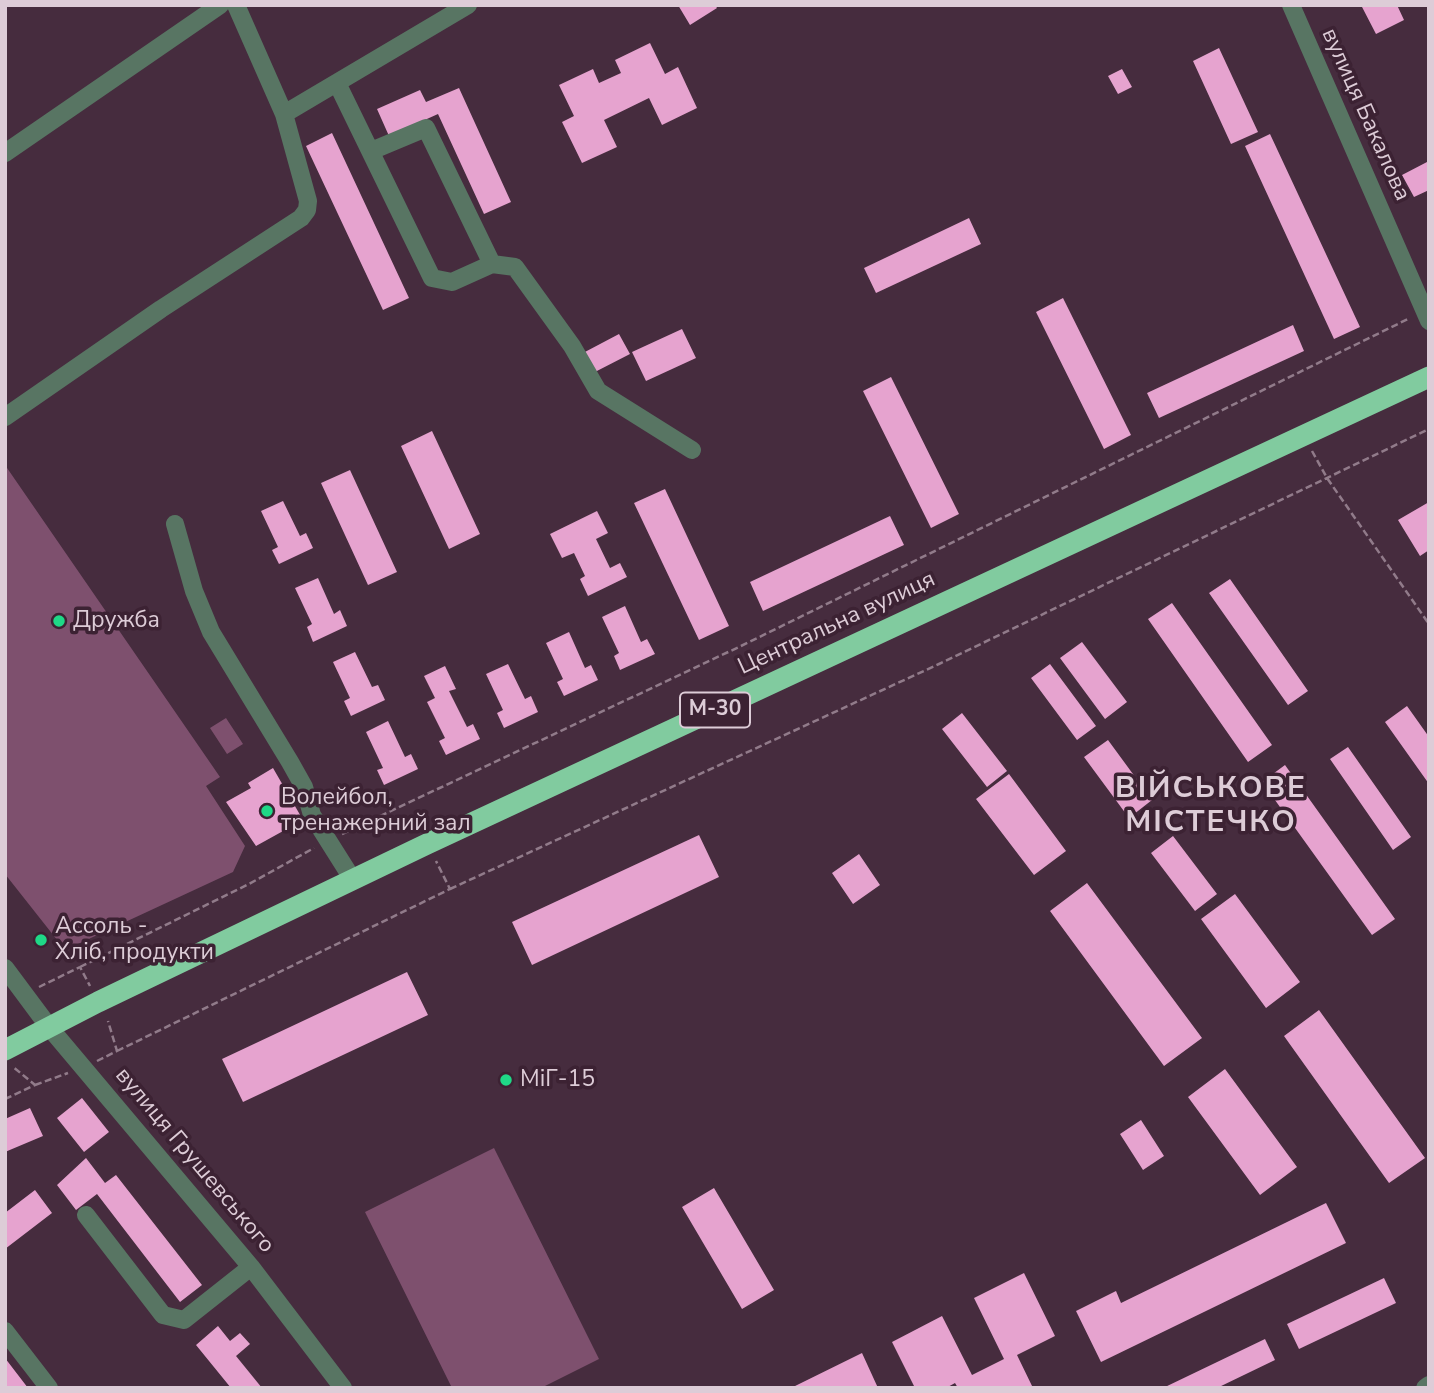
<!DOCTYPE html>
<meta charset="utf-8">
<style>
body{margin:0}
#map{position:relative;width:1434px;height:1393px;overflow:hidden;background:#462c3e;font-family:"Nunito Sans",sans-serif}
canvas{display:block}
.frame{position:absolute;inset:0;border:7px solid #ddccd7;pointer-events:none}
</style>
<div id="map">
<canvas width="1434" height="1393"></canvas>
<div class="frame"></div>
</div>
<script>
const g = document.querySelector('canvas').getContext('2d');
g.lineJoin = 'round';
function paint(path, color) { g.fillStyle = color; g.fill(path, 'evenodd'); }
function stroke(path, color, width, dash) { g.strokeStyle = color; g.lineWidth = width; g.lineCap = dash ? 'butt' : 'round'; g.setLineDash(dash || []); g.stroke(path); }
function label(font, color, halo, rows, align = 'center') {
  g.font = font + ' "Nunito Sans",sans-serif'; g.lineWidth = 7; g.setLineDash([]); g.textBaseline = 'middle'; g.strokeStyle = halo; g.fillStyle = color; for (const [text, x, y, turn = 0] of rows) {
    g.save(); g.translate(x, y); g.rotate((+turn || 0) * Math.PI / 180); g.textAlign = isNaN(turn) ? turn : align; if (halo) g.strokeText(text, 0, 0); g.fillText(text, 0, 0); g.restore();
  }
}
paint(new Path2D(`
 M5,465L220,777L206,786L245,846L233,872L65,950L5,874Z
 M226,718L243,744L227,754L210,728Z
 M494,1148L599,1359L541,1388H452L365,1212Z`), '#7e506e');
paint(new Path2D(`
 M678,5H715L717,8L690,25Z
 M1361,5H1397L1404,20L1376,34Z
 M650,43L665,74L678,67L697,108L662,125L649,98L604,120L617,147L582,163L562,122L574,116L559,85L593,69L599,83L621,73L615,60Z
 M1219,48L1258,132L1231,144L1193,61Z
 M1122,69L1132,87L1118,94L1108,76Z
 M459,88L511,202L484,214L438,114L389,136L377,109L420,90L426,102Z
 M332,133L409,298L383,310L306,146Z
 M1270,134L1360,327L1334,339L1245,146Z
 M1427,162L1429,190L1414,197L1402,175Z
 M969,218L981,244L876,293L864,268Z
 M1063,298L1131,435L1104,449L1036,312Z
 M1293,325L1304,351L1159,418L1147,393Z
 M682,329L696,358L646,381L632,352Z
 M619,334L630,354L593,373L583,353Z
 M891,377L959,514L931,528L863,391Z
 M432,431L480,534L449,549L401,446Z
 M350,470L397,572L368,585L321,483Z
 M665,489L729,626L699,640L634,503Z
 M283,501L300,536L306,533L313,548L279,564L272,550L278,547L261,511Z
 M1429,502V550L1420,556L1398,520Z
 M597,511L608,533L596,539L610,568L620,563L627,577L588,596L580,579L585,576L574,553L562,558L550,534Z
 M890,516L904,545L763,611L750,582Z
 M318,578L334,614L340,610L347,626L313,642L307,627L312,624L295,588Z
 M1230,579L1308,691L1288,705L1209,593Z
 M1172,603L1272,745L1248,762L1148,619Z
 M625,606L641,642L647,639L655,654L620,670L614,656L619,653L602,617Z
 M569,632L585,668L591,665L598,680L564,696L557,682L563,679L546,643Z
 M1082,642L1127,702L1105,719L1060,658Z
 M355,652L372,687L378,685L385,700L351,716L344,701L350,698L333,662Z
 M508,664L525,699L531,696L538,712L504,728L497,713L503,710L486,674Z
 M1050,664L1096,726L1077,740L1031,678Z
 M445,666L456,689L449,691L467,727L473,724L480,739L446,755L439,741L445,738L427,702L435,698L424,676Z
 M1407,706L1429,737V784L1385,722Z
 M962,713L1007,771L987,787L942,729Z
 M388,721L405,757L411,754L418,769L384,785L377,770L383,768L366,732Z
 M1108,740L1152,800L1129,818L1084,757Z
 M1348,747L1411,837L1393,850L1330,759Z
 M1285,765L1395,919L1372,935L1262,782Z
 M273,768L303,820L256,846L226,802L251,788L248,783Z
 M1009,774L1066,851L1034,875L976,799Z
 M699,835L719,877L532,965L512,922Z
 M1173,836L1217,894L1195,911L1151,853Z
 M859,854L880,885L853,904L832,873Z
 M1087,883L1202,1038L1164,1066L1050,911Z
 M1235,894L1300,982L1266,1008L1201,919Z
 M407,972L428,1015L243,1102L222,1059Z
 M1319,1010L1425,1158L1389,1183L1284,1036Z
 M1225,1069L1297,1167L1260,1195L1188,1097Z
 M82,1098L109,1132L84,1152L57,1118Z
 M30,1108L43,1136L5,1152V1119Z
 M1141,1120L1164,1156L1143,1170L1120,1134Z
 M86,1158L105,1183L116,1175L202,1285L180,1302L97,1194L76,1210L57,1185Z
 M714,1188L774,1290L742,1309L682,1207Z
 M35,1190L52,1213L5,1249V1213Z
 M1326,1203L1346,1243L1101,1362L1076,1311L1116,1291L1121,1303Z
 M1024,1273L1055,1336L1017,1355L1033,1388H958L955,1383L946,1388H915L892,1342L942,1316L972,1375L1004,1359L974,1298Z
 M1384,1278L1396,1303L1299,1349L1287,1324Z
 M218,1326L230,1341L240,1333L250,1344L236,1356L262,1388H231L196,1345Z
 M1265,1339L1275,1360L1217,1388H1163Z
 M862,1353L878,1388H791Z
 M5,1358L28,1388H5Z`), '#e6a3cf');
stroke(new Path2D(`
 M1312,451L1327,478L1429,624
 M342,834L741,646L1410,318
 M450,889L939,664L1429,429
 M80,967L249,884L314,848
 M39,987L80,967L90,986
 M117,1051L450,889L436,861
 M97,1061L117,1051L108,1021
 M35,1085L68,1073
 M5,1099L35,1085L12,1066`), '#917b8a', 2.5, [7, 3.5]);
stroke(new Path2D(`
 M236,5L284,114
 M1291,5L1429,321
 M337,83L432,278L452,282L492,264L515,267L572,346L598,391L692,450
 M371,151L426,128L492,264
 M5,153L220,5
 M5,417L161,309L301,218L307,210L308,201L284,114L468,5
 M175,524L194,591L211,632L290,762L304,787L312,815L353,880
 M5,968L49,1027L251,1267L343,1388
 M86,1215L163,1315L184,1320L251,1267
 M5,1331L49,1388
 M1425,1388L1429,1385`), '#587563', 18);
stroke(new Path2D(`
 M5,1050L98,1002L427,844L1429,377`), '#81cb9f', 21);
for (const [x, y, r, color] of [
 [59,621,7,"#1fd887"],
 [267,811,7,"#1fd887"],
 [41,940,7,"#1fd887"],
 [506,1080,7,"#1fd887"]
]) { const dot = new Path2D(); dot.arc(x, y, r, 0, 2 * Math.PI); g.fillStyle = color; g.fill(dot); stroke(dot, '#3c2233', 2.5); }
for (const [x, y, w] of [
 [715,710,70]
]) { const box = new Path2D(); box.roundRect(x - w / 2, y - 17.5, w, 35, 5); g.fillStyle = '#3c2233'; g.fill(box); stroke(box, '#ddccd7', 2); }
label('bold 21px', '#ddccd7', null, [
 ["М-30",715,710]
]);
label('23px', '#ddccd7', '#3c2233', [
 ["вулиця Бакалова",1365,115,66],
 ["Центральна вулиця",837,624,-25],
 ["вулиця Грушевського",194,1161,50]
]);
label('23px', '#ddccd7', '#3c2233', [
 ["Дружба",73,621],
 ["Волейбол,",281,798],
 ["тренажерний зал",281,824],
 ["Ассоль -",55,927],
 ["Хліб, продукти",55,953],
 ["МіГ-15",520,1080]
], 'left');
g.letterSpacing = '2px';
label('bold 30px', '#ddccd7', '#3c2233', [
 ["ВІЙСЬКОВЕ",1211,790],
 ["МІСТЕЧКО",1211,824]
]);
g.letterSpacing = '0px';
</script>
